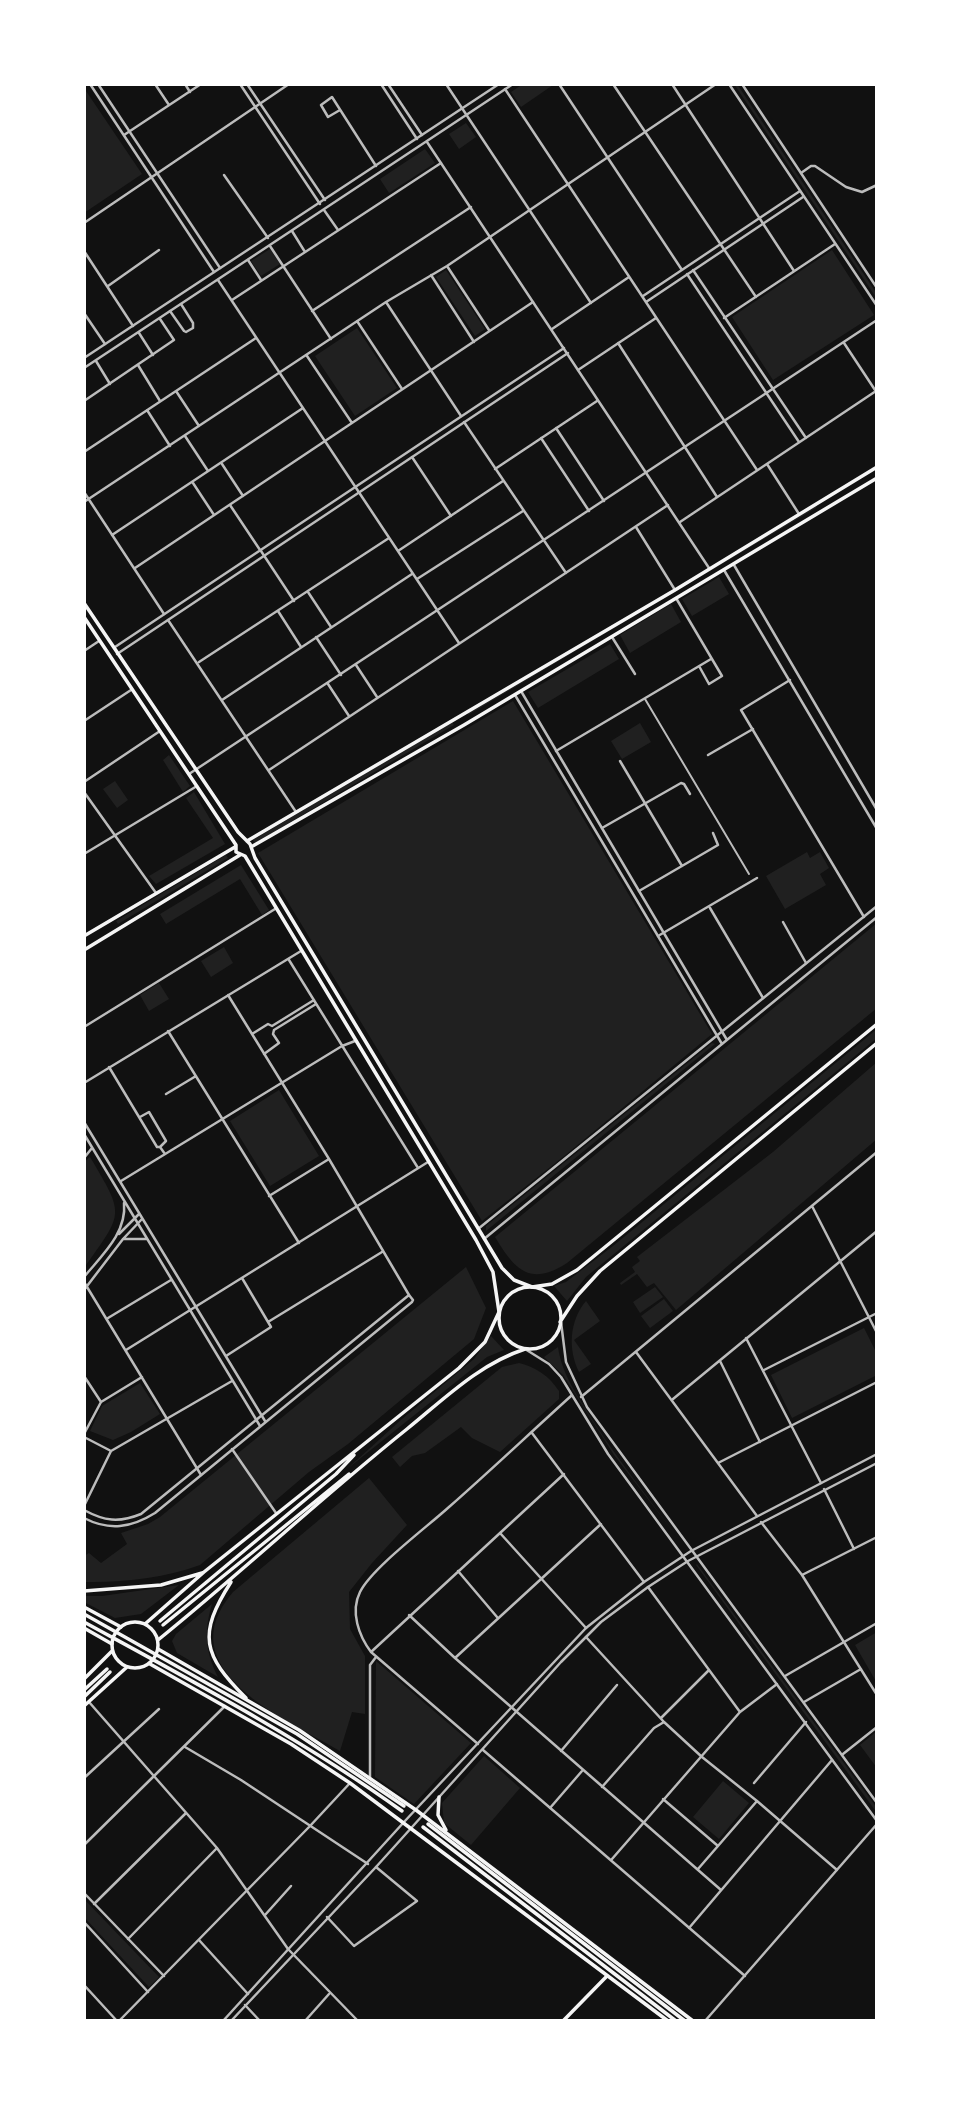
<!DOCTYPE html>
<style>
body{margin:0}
#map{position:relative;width:961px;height:2105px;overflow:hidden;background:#111;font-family:"Fira Sans",sans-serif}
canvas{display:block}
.frame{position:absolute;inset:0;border:86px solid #fff;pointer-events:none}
</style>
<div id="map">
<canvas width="961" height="2105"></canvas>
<div class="frame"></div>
</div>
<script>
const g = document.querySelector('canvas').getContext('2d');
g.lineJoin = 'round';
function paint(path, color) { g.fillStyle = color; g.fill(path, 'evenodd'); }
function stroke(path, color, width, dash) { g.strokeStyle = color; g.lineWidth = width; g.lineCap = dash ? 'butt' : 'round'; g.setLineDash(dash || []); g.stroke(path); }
paint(new Path2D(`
 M523,84H552L553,85L521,107L511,92Z
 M734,84H737L877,294V299Z
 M84,88L142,174L84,213Z
 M466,123L476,137L459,149L449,134Z
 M425,149L435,163L389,193L380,179Z
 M270,249L280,264L261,276L251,261Z
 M832,250L874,315L773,380L732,317Z
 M446,270L485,329L475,336L436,277Z
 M357,328L397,388L355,416L315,356Z
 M817,505L816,508L468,715V713Z
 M719,577L729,594L692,616L682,599Z
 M671,604L681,622L630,653L620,635Z
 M610,644L619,659L538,708L528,692Z
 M513,701L712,1034L563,1157L482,1221L258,853Z
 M452,722L454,725L255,843L253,840Z
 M640,723L651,742L622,759L611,741Z
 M169,755L190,786L183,792L163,760Z
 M115,781L128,800L117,808L103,789Z
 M194,792L225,844L156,884L149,876L213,838L186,798Z
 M807,852L810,858L820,852L829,868L820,874L826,885L785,909L766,876Z
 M226,855L228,858L118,924L116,921Z
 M241,865L269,910L262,915L240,879L166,924L160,914Z
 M877,923V1008L567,1263C530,1287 515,1270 495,1237Z
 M224,947L233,963L211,977L201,961Z
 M159,983L169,999L149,1011L140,995Z
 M877,1029V1038L586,1277L567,1301L554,1286L566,1282L613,1246Z
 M712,1043L715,1044L486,1231V1226Z
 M877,1062V1139L676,1310L654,1283L647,1287L637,1274L621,1285L620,1283L635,1272L632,1267L640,1261L637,1257L773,1152Z
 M279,1090L319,1156L270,1186L230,1121Z
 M90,1157C125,1216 124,1212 84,1268V1162Z
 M466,1267L486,1308L474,1339L348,1444L309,1472L200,1565C164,1578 122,1583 84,1582V1556L89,1553L101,1563L127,1544L121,1533L148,1524L160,1517Z
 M655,1287L663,1297L640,1313L633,1302Z
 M664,1299L673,1311L650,1328L641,1316Z
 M586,1301L600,1321L574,1340L591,1364L579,1372C568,1350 569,1321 586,1301Z
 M864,1328L877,1354V1375L792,1418L771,1375Z
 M491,1336L504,1350L487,1357L347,1469L402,1419L474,1359Z
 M558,1347C562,1376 580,1399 595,1424C622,1465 652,1503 681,1542L614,1455L563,1375L544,1357Z
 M519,1363C536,1367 549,1376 559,1391V1399L500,1452L472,1438L461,1427L425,1453L412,1456L400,1467L392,1457L502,1367Z
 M140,1383L160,1414L131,1432L113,1440L90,1431L102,1406Z
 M369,1478L407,1525L372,1563L349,1592L350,1629L365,1656V1714L352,1712L340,1751C286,1719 166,1670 233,1592Z
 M697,1564L877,1808V1813L696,1565Z
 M179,1585L141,1614L115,1618L84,1602V1596H102Z
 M212,1604C204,1631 205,1651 218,1677L177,1653L172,1641L176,1634Z
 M877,1632V1683L855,1645Z
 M376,1661L471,1743L414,1804L375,1777Z
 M877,1731V1768L860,1745Z
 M484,1756L520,1788L471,1845L444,1823L442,1803Z
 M723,1781L749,1803L719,1839L693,1817Z
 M84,1899L159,1977L149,1987L84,1917Z`), '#202020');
stroke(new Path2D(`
 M645,699L749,874`), '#bcbcbc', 2);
stroke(new Path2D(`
 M90,84L214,272
 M98,84L220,268
 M155,84L169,105
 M185,84L190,92
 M240,84L320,204
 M247,84L325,200
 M381,84L417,139
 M388,84L422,135
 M446,84L591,303
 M559,84L682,270
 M613,84L756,297
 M672,84L794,271
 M505,89L757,470
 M340,110L328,117L321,105L332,97L376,166
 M124,135L201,84
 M801,173L811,166H815L846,187L862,192L877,185
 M224,175L268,238
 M324,210L338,230
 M84,223L289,84
 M292,231L305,252
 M270,246L331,339
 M84,251L133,326
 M248,260L261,280
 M447,266L489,330
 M693,270L806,438
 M687,274L799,442
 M431,275L474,342
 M218,280L459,643
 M108,286L159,250
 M643,296L800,191
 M232,300L441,163
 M386,302L461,416
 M646,302L803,197
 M170,311L184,331L186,332L193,328V323L181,304
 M312,311L471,207
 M84,313L105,344
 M724,318L835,244
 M357,321L402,389
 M552,329L629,277
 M139,333L153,355
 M618,343L717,497
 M844,343L877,393
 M307,356L352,423
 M96,361L110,384
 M138,365L160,401
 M578,370L656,318
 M176,391L199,426
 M84,401L174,340L160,319
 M147,410L170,446
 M464,422L566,573
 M556,428L604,501
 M185,436L208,471
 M541,438L589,511
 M84,452L256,338
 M412,457L451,516
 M222,464L243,496
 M767,464L799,514
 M495,469L597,401
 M193,483L214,515
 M84,492L164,614
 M84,502L386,302L447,266L716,84
 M680,522L876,391
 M636,527L675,590
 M112,535L303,408
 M261,551L294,601
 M398,551L503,481
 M135,568L533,302
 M417,579L523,511
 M308,592L331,627
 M676,598L722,676L709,684L699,666
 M278,611L301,647
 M168,620L296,812
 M316,637L341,675
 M612,637L635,674
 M84,651L99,641
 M199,662L389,538
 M356,665L377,697
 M790,680L741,710L864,917
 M328,684L349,716
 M222,700L412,574
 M84,721L131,690
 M556,751L711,659
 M708,755L753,729
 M620,761L682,866
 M269,770L668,505
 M189,774L877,320
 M84,782L160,731
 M84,792L156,893
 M602,828L681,783L684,784L690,794
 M84,854L197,786
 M639,891L718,845L713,833
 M710,908L763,998
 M783,922L806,963
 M658,936L757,878
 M289,960L418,1168
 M228,995L329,1159L409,1295
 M84,1027L275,909
 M168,1031L299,1243
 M252,1034L268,1024L272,1026L314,1000
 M264,1054L279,1043L273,1034L274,1030L316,1004
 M109,1067L157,1147H160L165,1154
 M84,1083L301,951
 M166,1094L196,1076
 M140,1117L149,1112L166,1141L160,1147
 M84,1122L265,1421
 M84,1134L260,1426
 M84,1158L92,1148
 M121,1181L342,1046L355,1041
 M269,1196L329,1159
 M812,1206L877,1333
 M119,1234L139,1214
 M123,1239H147
 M84,1277C102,1255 127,1233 124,1203
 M84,1282L201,1475
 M84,1290L123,1239L142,1219
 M108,1318L171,1280
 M268,1322L382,1252
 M746,1338L821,1483
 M126,1350L428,1162
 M636,1352L757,1516
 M226,1356L271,1327L242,1278
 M720,1361L760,1442
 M764,1370L877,1313
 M84,1376L101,1402L142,1377
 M581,1397L877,1152
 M673,1399L877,1231
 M532,1433L644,1582
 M84,1434L101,1402
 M84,1437L111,1451L232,1381
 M232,1449L276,1513
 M718,1463L877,1382
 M824,1489L854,1549
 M84,1506L111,1451
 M761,1522L802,1575L877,1695
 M500,1533L586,1628
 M458,1571L497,1617
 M802,1575L877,1537
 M648,1587L740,1712
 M409,1615L455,1658L721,1890
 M586,1637L664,1722L702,1757L757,1801L837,1870
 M371,1652L564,1474
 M455,1658L601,1524
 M785,1676L877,1623
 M89,1702L217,1848L288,1949L358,2021
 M804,1702L861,1669
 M661,1718L708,1671
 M478,1744L371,1652C359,1636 350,1612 360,1592C372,1568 427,1527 449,1507C490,1471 530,1433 571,1396
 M185,1747L241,1780L368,1864
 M483,1750L745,1976
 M561,1751L617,1685
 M843,1754L877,1727
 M84,1778L159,1709
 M370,1778V1665L376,1657
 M754,1783L806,1722
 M602,1787L654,1728L664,1722
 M663,1799L718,1846
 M550,1808L582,1771
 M84,1845L225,1706
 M612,1859L740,1712L777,1684
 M698,1869L757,1801
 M84,1893L164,1976
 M94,1904L186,1813
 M265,1915L291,1886
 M327,1917L354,1946L417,1901L376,1867
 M84,1922L148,1992
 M689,1928L832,1760
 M128,1939L217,1848
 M199,1940L248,1994
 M84,1985L117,2021
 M245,2005L260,2021
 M119,2021L310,1826L350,1783
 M305,2021L329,1994
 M705,2021L877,1824`), '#bcbcbc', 2.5);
stroke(new Path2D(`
 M729,84L877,306
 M742,84L877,288
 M427,142L709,568
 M84,358L499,84
 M84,368L513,84
 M230,505L260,550
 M734,565L877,810
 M724,570L877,829
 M115,647L564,348
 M117,654L568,353
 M521,691L727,1040
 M515,695L722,1044
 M478,1229L877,906
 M484,1239L877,917
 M561,1322L566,1362L587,1407L877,1803
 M525,1349L549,1364L561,1377L608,1454L877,1821
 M84,1510C104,1521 119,1523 141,1514L409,1295
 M84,1518C109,1531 131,1528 155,1513L412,1302L413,1300L409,1295
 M223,2021L404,1822L586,1628L644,1582L691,1551L877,1454
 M231,2021L376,1867L561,1662L601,1622L648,1587L688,1561L877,1463`), '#bcbcbc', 2.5);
stroke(new Path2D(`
 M84,603L238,832L250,844L255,858L502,1268L514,1280L532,1287
 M84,617L236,845V852L245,856
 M247,841L675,590L877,467
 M251,847L464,725L877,478
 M245,856L476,1240L493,1272L499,1312
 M84,936L235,847
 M84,950L240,855
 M563,2021L607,1976`), '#f5f5f5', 3.5);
stroke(new Path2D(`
 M84,1607L121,1627
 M84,1628L112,1644
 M158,1649L299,1730L416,1810L693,2021
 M150,1664L291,1744L350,1783L668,2021
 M439,1797L438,1815L446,1830`), '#f5f5f5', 3.5);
stroke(new Path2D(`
 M532,1287L552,1284L577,1270L877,1024
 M499 1318a31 31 0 1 1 62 0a31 31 0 1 1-62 0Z
 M560,1322L577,1296L600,1271L877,1043
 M231,1582C197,1635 203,1655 246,1698
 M84,1591L161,1585L202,1573
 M84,1614L297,1734L404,1806
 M160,1621L336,1474L354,1455
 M112 1645a23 23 0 1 1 46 0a23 23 0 1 1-46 0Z
 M84,1622C192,1681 302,1739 402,1811
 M145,1624L204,1572L459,1368L485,1342L499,1312
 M163,1625L349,1474
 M158,1640C242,1572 322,1497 407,1429C444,1399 479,1364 525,1349
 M84,1679L112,1651
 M84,1690L107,1669
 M84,1697L110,1672
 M84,1706L127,1667
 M428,1824L685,2021
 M423,1827L676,2021`), '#f5f5f5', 3.5);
</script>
